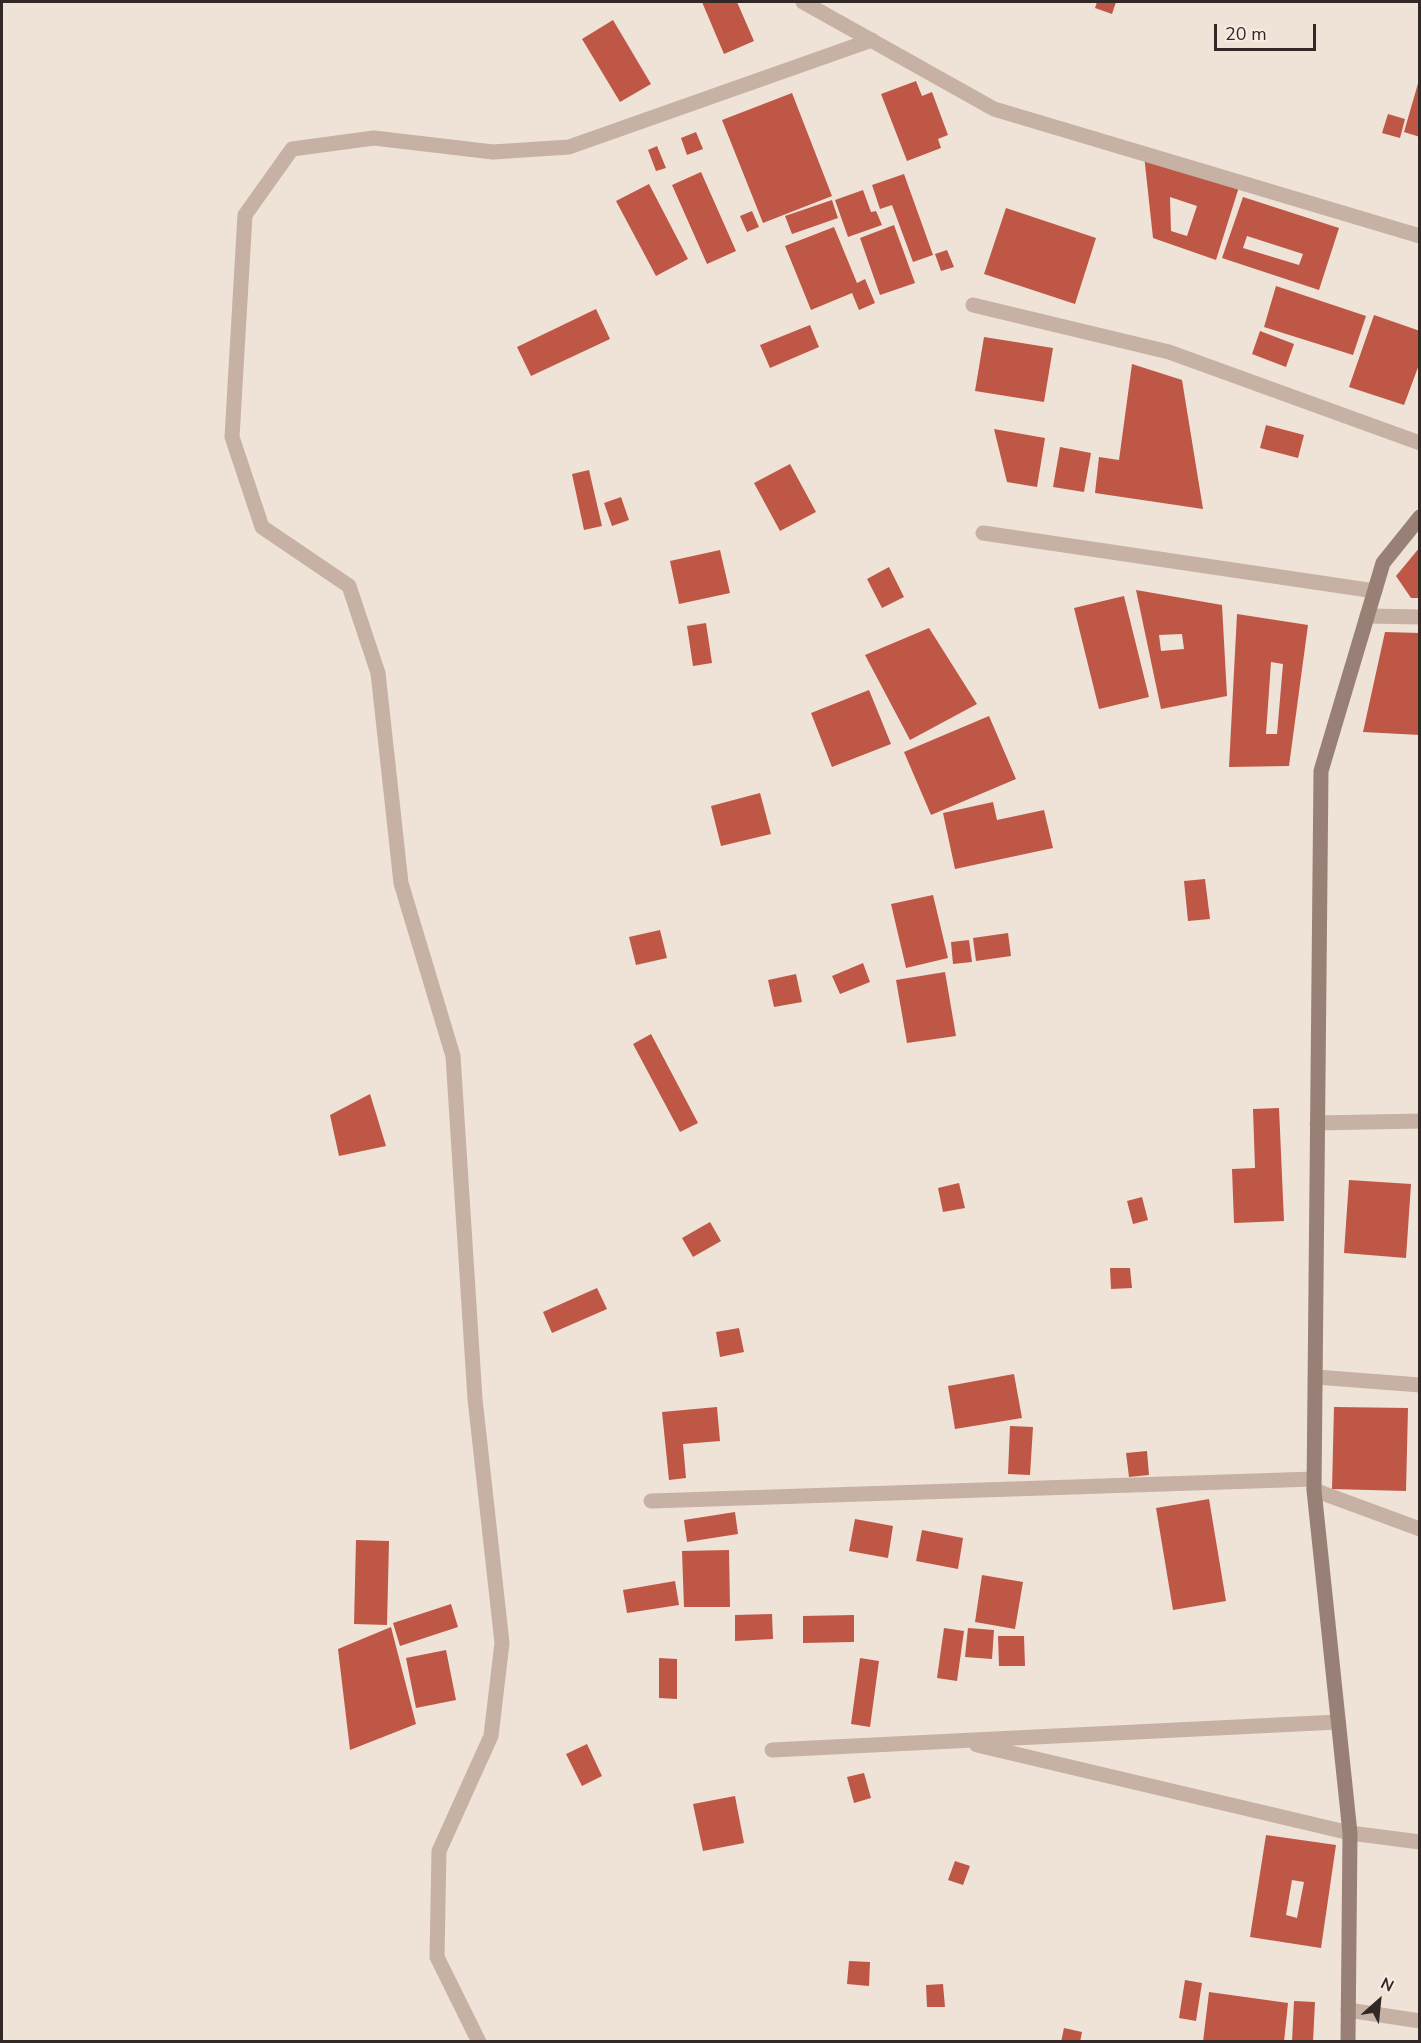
<!DOCTYPE html>
<style>
body{margin:0}
#map{position:relative;width:1421px;height:2043px;overflow:hidden;background:#efe2d7;font-family:"Nunito Sans",sans-serif}
canvas{display:block}
.frame{position:absolute;inset:0;border:3px solid #322825;pointer-events:none}
.north{position:absolute;left:1349px;top:1971px;width:60px;height:60px;-webkit-text-stroke:4px #f7ece3;paint-order:stroke;rotate:27deg;font-size:16px;font-weight:700;line-height:24px;text-align:center;color:#322825}
.north::after{content:'';display:block;margin:auto;width:21px;height:27px;background:#322825;clip-path:polygon(50% 0,100% 100%,50% 72%,0 100%)}
.scale{position:absolute;left:1214px;top:24px;width:102px;height:27px;box-sizing:border-box;border:3px solid #322825;border-top:0;padding-left:8px;font-size:18px;line-height:21px;white-space:nowrap;color:#322825;-webkit-text-stroke:4px #f7ece3;paint-order:stroke}
</style>
<div id="map">
<canvas width="1421" height="2043"></canvas>
<div class="frame"></div>
<div class="north">N</div>
<div class="scale">20 m</div>
</div>
<script>
const g = document.querySelector('canvas').getContext('2d');
g.lineJoin = 'round';
function paint(path, color) { g.fillStyle = color; g.fill(path, 'evenodd'); }
function stroke(path, color, width, dash) { g.strokeStyle = color; g.lineWidth = width; g.lineCap = dash ? 'butt' : 'round'; g.setLineDash(dash || []); g.stroke(path); }
paint(new Path2D(`
 M702,2H737L754,41L724,54Z
 M1097,2H1116L1112,14L1095,8Z
 M613,20L651,84L620,102L582,39Z
 M1419,80H1420V137L1404,132Z
 M916,81L922,96L932,92L948,135L938,139L941,148L907,161L881,94Z
 M792,93L832,196L763,223L722,120Z
 M1388,114L1405,119L1400,138L1382,133Z
 M696,132L703,149L687,155L681,138Z
 M657,146L666,168L656,171L648,150Z
 M1144,155L1239,187L1216,260L1153,238ZM1170,197L1197,206L1187,236L1171,231Z
 M701,172L736,251L707,264L672,185Z
 M904,174L933,255L913,262L892,205L880,209L872,185Z
 M649,184L688,259L656,276L616,201Z
 M863,190L871,212L876,211L882,225L848,237L835,200Z
 M1243,197L1339,228L1319,290L1222,258ZM1247,236L1303,254L1299,265L1243,248Z
 M832,200L838,218L792,234L785,216Z
 M1006,208L1096,238L1075,304L984,274Z
 M752,211L759,227L747,232L740,216Z
 M894,225L915,283L880,295L860,238Z
 M834,227L857,283L865,279L875,303L859,310L852,293L811,310L785,246Z
 M947,250L954,267L941,271L935,254Z
 M1276,286L1366,316L1353,355L1264,327Z
 M596,309L610,339L531,376L517,347Z
 M1374,315L1420,331V362L1404,405L1349,387Z
 M810,325L819,347L770,368L760,345Z
 M1260,331L1294,344L1286,367L1252,354Z
 M984,337L1053,348L1044,402L975,391Z
 M1132,364L1182,380L1203,509L1095,493L1099,457L1119,460Z
 M1266,425L1304,435L1298,458L1260,448Z
 M994,429L1045,438L1037,487L1007,482Z
 M1060,447L1091,453L1084,492L1053,487Z
 M790,464L816,512L780,531L754,483Z
 M589,470L602,526L584,530L572,474Z
 M621,497L629,520L612,526L604,503Z
 M1420,547V598H1411L1396,576Z
 M720,550L730,593L679,604L670,561Z
 M889,567L904,597L882,608L867,579Z
 M1136,590L1222,605L1227,696L1161,709ZM1182,634L1184,649L1161,651L1159,635Z
 M1124,596L1149,697L1099,709L1074,608Z
 M1237,614L1308,625L1289,766L1229,767ZM1271,662L1283,664L1277,734H1266Z
 M706,623L712,663L693,666L687,626Z
 M929,628L977,704L910,740L865,655Z
 M1385,632L1420,633V735L1363,732Z
 M869,690L891,744L832,767L811,713Z
 M989,716L1016,779L931,815L904,752Z
 M760,793L771,834L721,846L711,806Z
 M993,802L997,820L1044,810L1053,848L955,869L943,813Z
 M1205,879L1210,919L1188,921L1184,881Z
 M933,895L948,958L906,968L891,904Z
 M660,930L667,958L636,965L629,937Z
 M1008,933L1011,956L976,961L973,938Z
 M969,940L972,962L953,964L951,942Z
 M863,963L870,982L840,994L832,976Z
 M945,972L956,1036L907,1043L896,980Z
 M796,974L802,1002L774,1007L768,980Z
 M651,1034L698,1123L680,1132L633,1044Z
 M370,1094L386,1146L339,1156L330,1115Z
 M1279,1108L1284,1221L1234,1223L1232,1169L1255,1168L1253,1109Z
 M1349,1180L1411,1184L1406,1258L1344,1253Z
 M959,1183L965,1208L943,1212L938,1188Z
 M1142,1197L1148,1220L1133,1224L1127,1201Z
 M710,1222L721,1241L693,1257L682,1238Z
 M1110,1268H1130L1132,1288L1111,1289Z
 M597,1288L607,1309L552,1333L543,1312Z
 M739,1328L744,1352L720,1357L716,1332Z
 M1014,1374L1022,1418L955,1429L948,1386Z
 M717,1407L720,1441L683,1444L686,1478L669,1480L662,1412Z
 M1334,1407L1408,1408L1406,1491L1332,1489Z
 M1010,1426L1033,1427L1030,1475L1008,1474Z
 M1147,1451L1149,1475L1129,1477L1126,1453Z
 M1209,1499L1226,1601L1173,1610L1156,1508Z
 M735,1512L738,1534L687,1542L684,1520Z
 M855,1519L893,1526L888,1558L849,1551Z
 M922,1530L963,1538L958,1569L916,1561Z
 M356,1540L389,1541L387,1625L354,1624Z
 M729,1550L730,1607H684L682,1551Z
 M982,1575L1023,1582L1015,1629L975,1622Z
 M675,1581L679,1605L627,1613L623,1590Z
 M451,1604L458,1627L400,1646L393,1623Z
 M772,1614L773,1639L735,1641V1615Z
 M854,1615V1642L803,1643V1616Z
 M391,1627L416,1724L350,1750L338,1649Z
 M944,1628L964,1631L957,1681L937,1678Z
 M968,1628L994,1630L992,1659L965,1657Z
 M998,1636H1024L1025,1666H999Z
 M446,1650L456,1700L416,1708L406,1658Z
 M659,1658L677,1659V1699L659,1698Z
 M860,1658L879,1661L870,1727L851,1724Z
 M587,1744L602,1776L582,1786L566,1754Z
 M864,1773L871,1798L854,1803L847,1777Z
 M735,1796L744,1843L703,1851L693,1804Z
 M1266,1835L1336,1845L1321,1948L1250,1937ZM1292,1880L1304,1882L1297,1918L1286,1915Z
 M955,1861L970,1866L963,1885L948,1880Z
 M849,1961L870,1962L869,1986L847,1984Z
 M1185,1980L1202,1983L1196,2021L1179,2018Z
 M943,1984L945,2007H927L926,1985Z
 M1209,1992L1288,2003L1284,2042H1203Z
 M1294,2001L1315,2002L1313,2042H1292Z
 M1064,2028L1082,2032L1080,2042H1061Z`), '#bf5746');
stroke(new Path2D(`
 M803,2L994,109L1420,236
 M973,305L1169,352L1420,443
 M983,533L1375,591
 M1367,616L1420,617
 M1317,1123L1420,1121
 M1316,1377L1420,1385
 M1314,1490L1420,1529
 M651,1501L1314,1479
 M977,1745L1350,1833L1420,1842
 M772,1750L1338,1722
 M1348,2010L1420,2021
 M479,2042L437,1957L439,1851L491,1736L502,1643L475,1399L453,1056L401,883L378,673L349,586L262,527L232,437L245,215L292,149L374,138L493,152L569,147L872,40`), '#c6b1a4', 15);
stroke(new Path2D(`
 M1348,2042L1350,1833L1314,1490L1321,771L1383,563L1420,517`), '#998076', 15);
</script>
